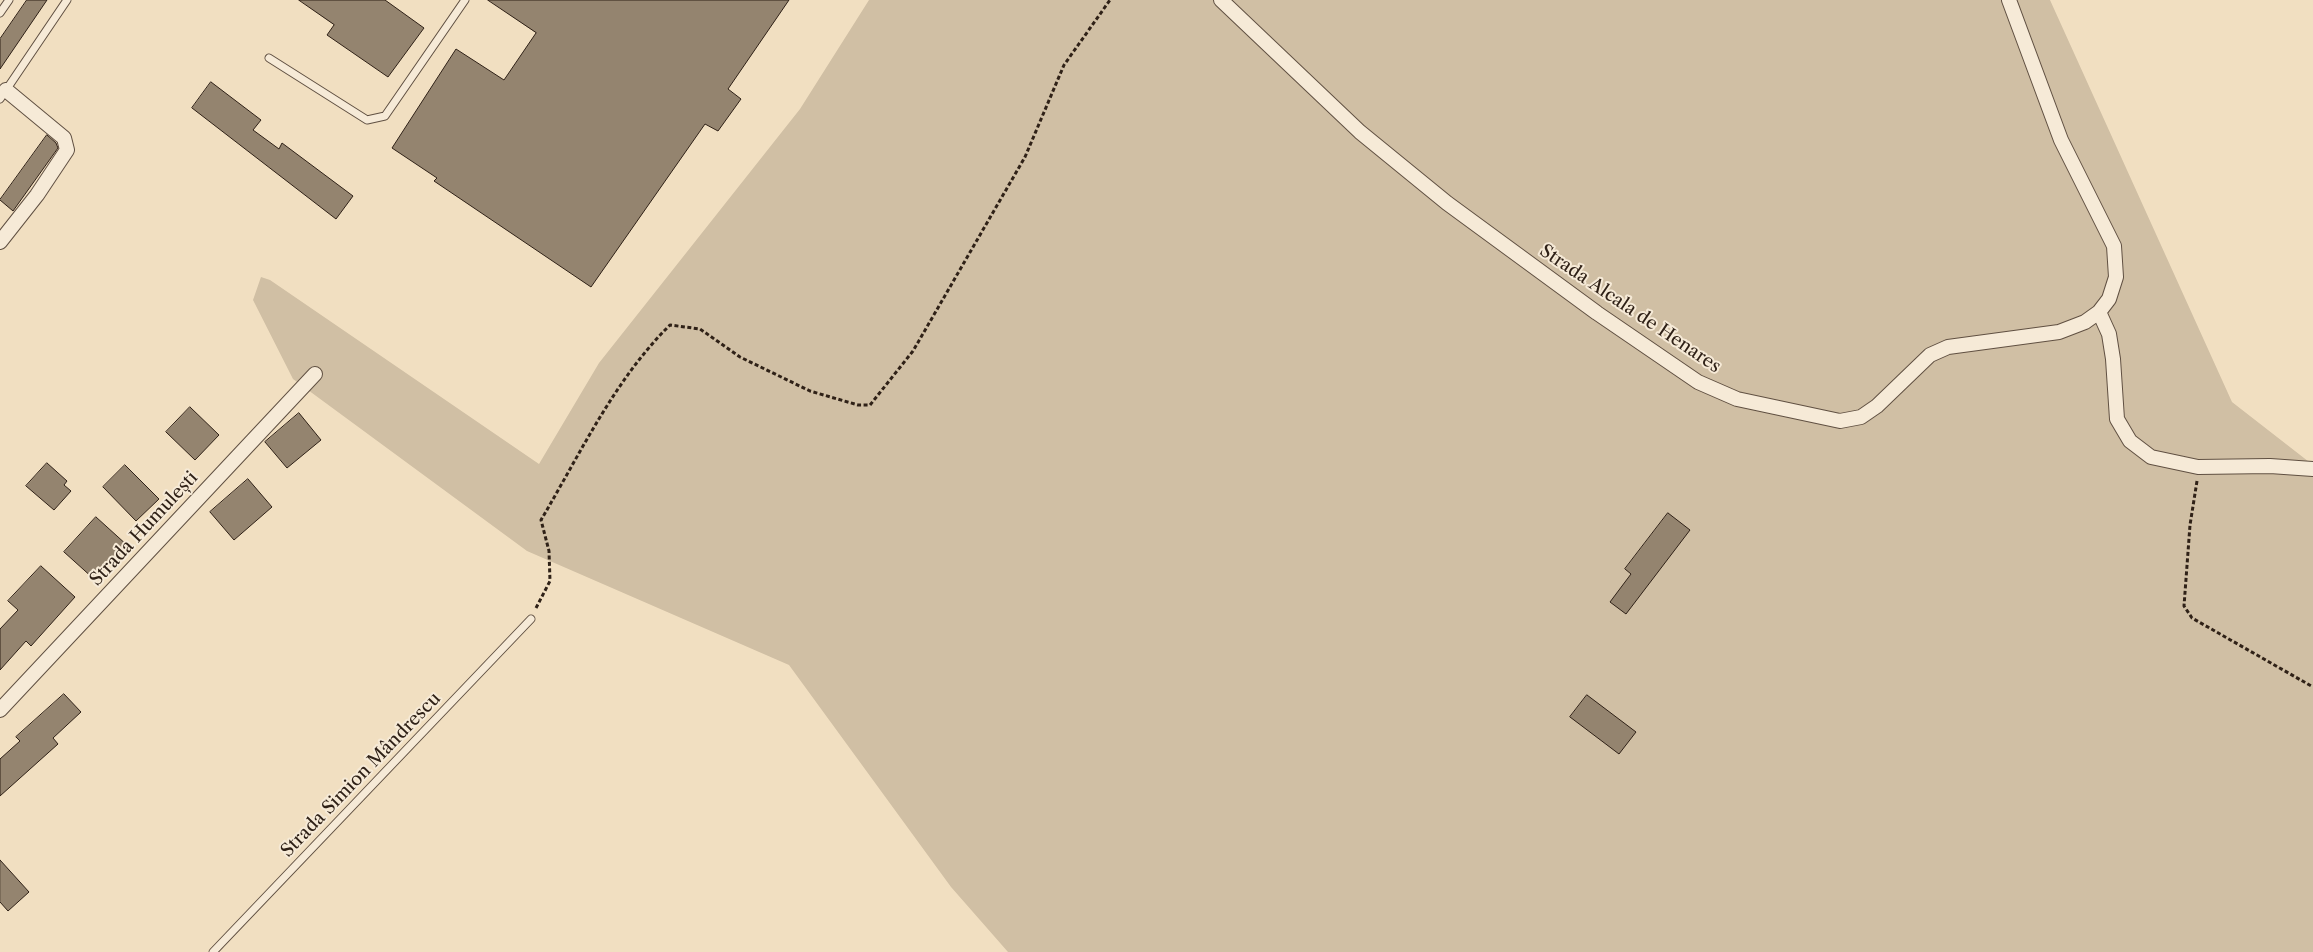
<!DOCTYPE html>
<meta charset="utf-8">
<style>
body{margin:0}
canvas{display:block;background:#f1dfc1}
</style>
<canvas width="2313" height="952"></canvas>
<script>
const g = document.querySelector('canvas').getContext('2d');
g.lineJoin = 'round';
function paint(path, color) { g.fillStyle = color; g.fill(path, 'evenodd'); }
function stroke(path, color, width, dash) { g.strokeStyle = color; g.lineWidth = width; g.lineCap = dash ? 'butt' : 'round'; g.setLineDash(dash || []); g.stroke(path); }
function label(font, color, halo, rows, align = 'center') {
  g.font = font + ' "Libre Caslon Text",serif'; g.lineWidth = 4; g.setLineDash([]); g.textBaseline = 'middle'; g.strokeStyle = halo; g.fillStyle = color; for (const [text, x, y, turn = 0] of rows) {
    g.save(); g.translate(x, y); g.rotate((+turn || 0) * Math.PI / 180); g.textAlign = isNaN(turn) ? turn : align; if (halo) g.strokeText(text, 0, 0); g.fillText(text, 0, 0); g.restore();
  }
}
paint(new Path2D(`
 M869,0H2050L2232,402L2313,465V952H1008L951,887L789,665L527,551L293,379L253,300L261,277L270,280L539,464L599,363L800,109Z`), '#d0bfa4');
const building = new Path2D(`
 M27,0H47L0,69V39Z
 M299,0H385L424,28L388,77L327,35L334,25Z
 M488,0H789L728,89L741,99L718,131L705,124L591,287L434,181L437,178L392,148L456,49L504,80L536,33Z
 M211,82L261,120L253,130L279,149L282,143L353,196L336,219L192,108Z
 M47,135L56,143L58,148L13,211L0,200Z
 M190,407L219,435L195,460L166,432Z
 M299,413L321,440L287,468L265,442Z
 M47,463L67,481L64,485L71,491L54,510L26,486Z
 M125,465L159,499L136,521L103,487Z
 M248,479L272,507L234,540L210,512Z
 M1668,513L1690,530L1626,614L1610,602L1631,574L1625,569Z
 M96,517L128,546L94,579L64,552Z
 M41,566L75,597L31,646L26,641L0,670V629L18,610L8,601Z
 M64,694L81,712L53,738L58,744L0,796V759L20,741L16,737Z
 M1587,695L1636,732L1619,754L1570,717Z
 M0,860L29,892L8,911L0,902Z`);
paint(building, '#94846f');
stroke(building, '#2f2117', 1);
const lane = new Path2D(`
 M0,13L9,0
 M269,58L367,120L385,116L465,0
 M0,99L67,0
 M213,952L531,619`);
const street = new Path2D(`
 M1221,0L1360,132L1447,203L1597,313L1698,382L1737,399L1840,421L1861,417L1877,406L1930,355L1948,347L2059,332L2085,322L2099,312L2109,299L2116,277L2114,246L2061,140L2009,0
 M0,242L37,195L67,150L64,138L6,90
 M2099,312L2109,334L2113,359L2117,419L2130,441L2151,457L2198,467L2270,466L2313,469
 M0,710L315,374`);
stroke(lane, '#605042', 9);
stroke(street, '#605042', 16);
stroke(new Path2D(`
 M2197,481L2190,525L2184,606L2192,618L2313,687
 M536,608L550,581L549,551L541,520C580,454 615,379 670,325L700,329L740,357L810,391L858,405H870L913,351L1025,157L1064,65L1110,0`), '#2f2117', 3, [4, 2.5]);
stroke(lane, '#f6ead7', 7);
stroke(street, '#f6ead7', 14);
label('18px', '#2f2117', '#f6ead7', [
 ["Strada Alcala de Henares",1630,309,34],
 ["Strada Humulești",144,529,-47],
 ["Strada Simion Mândrescu",361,775,-46]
]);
</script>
